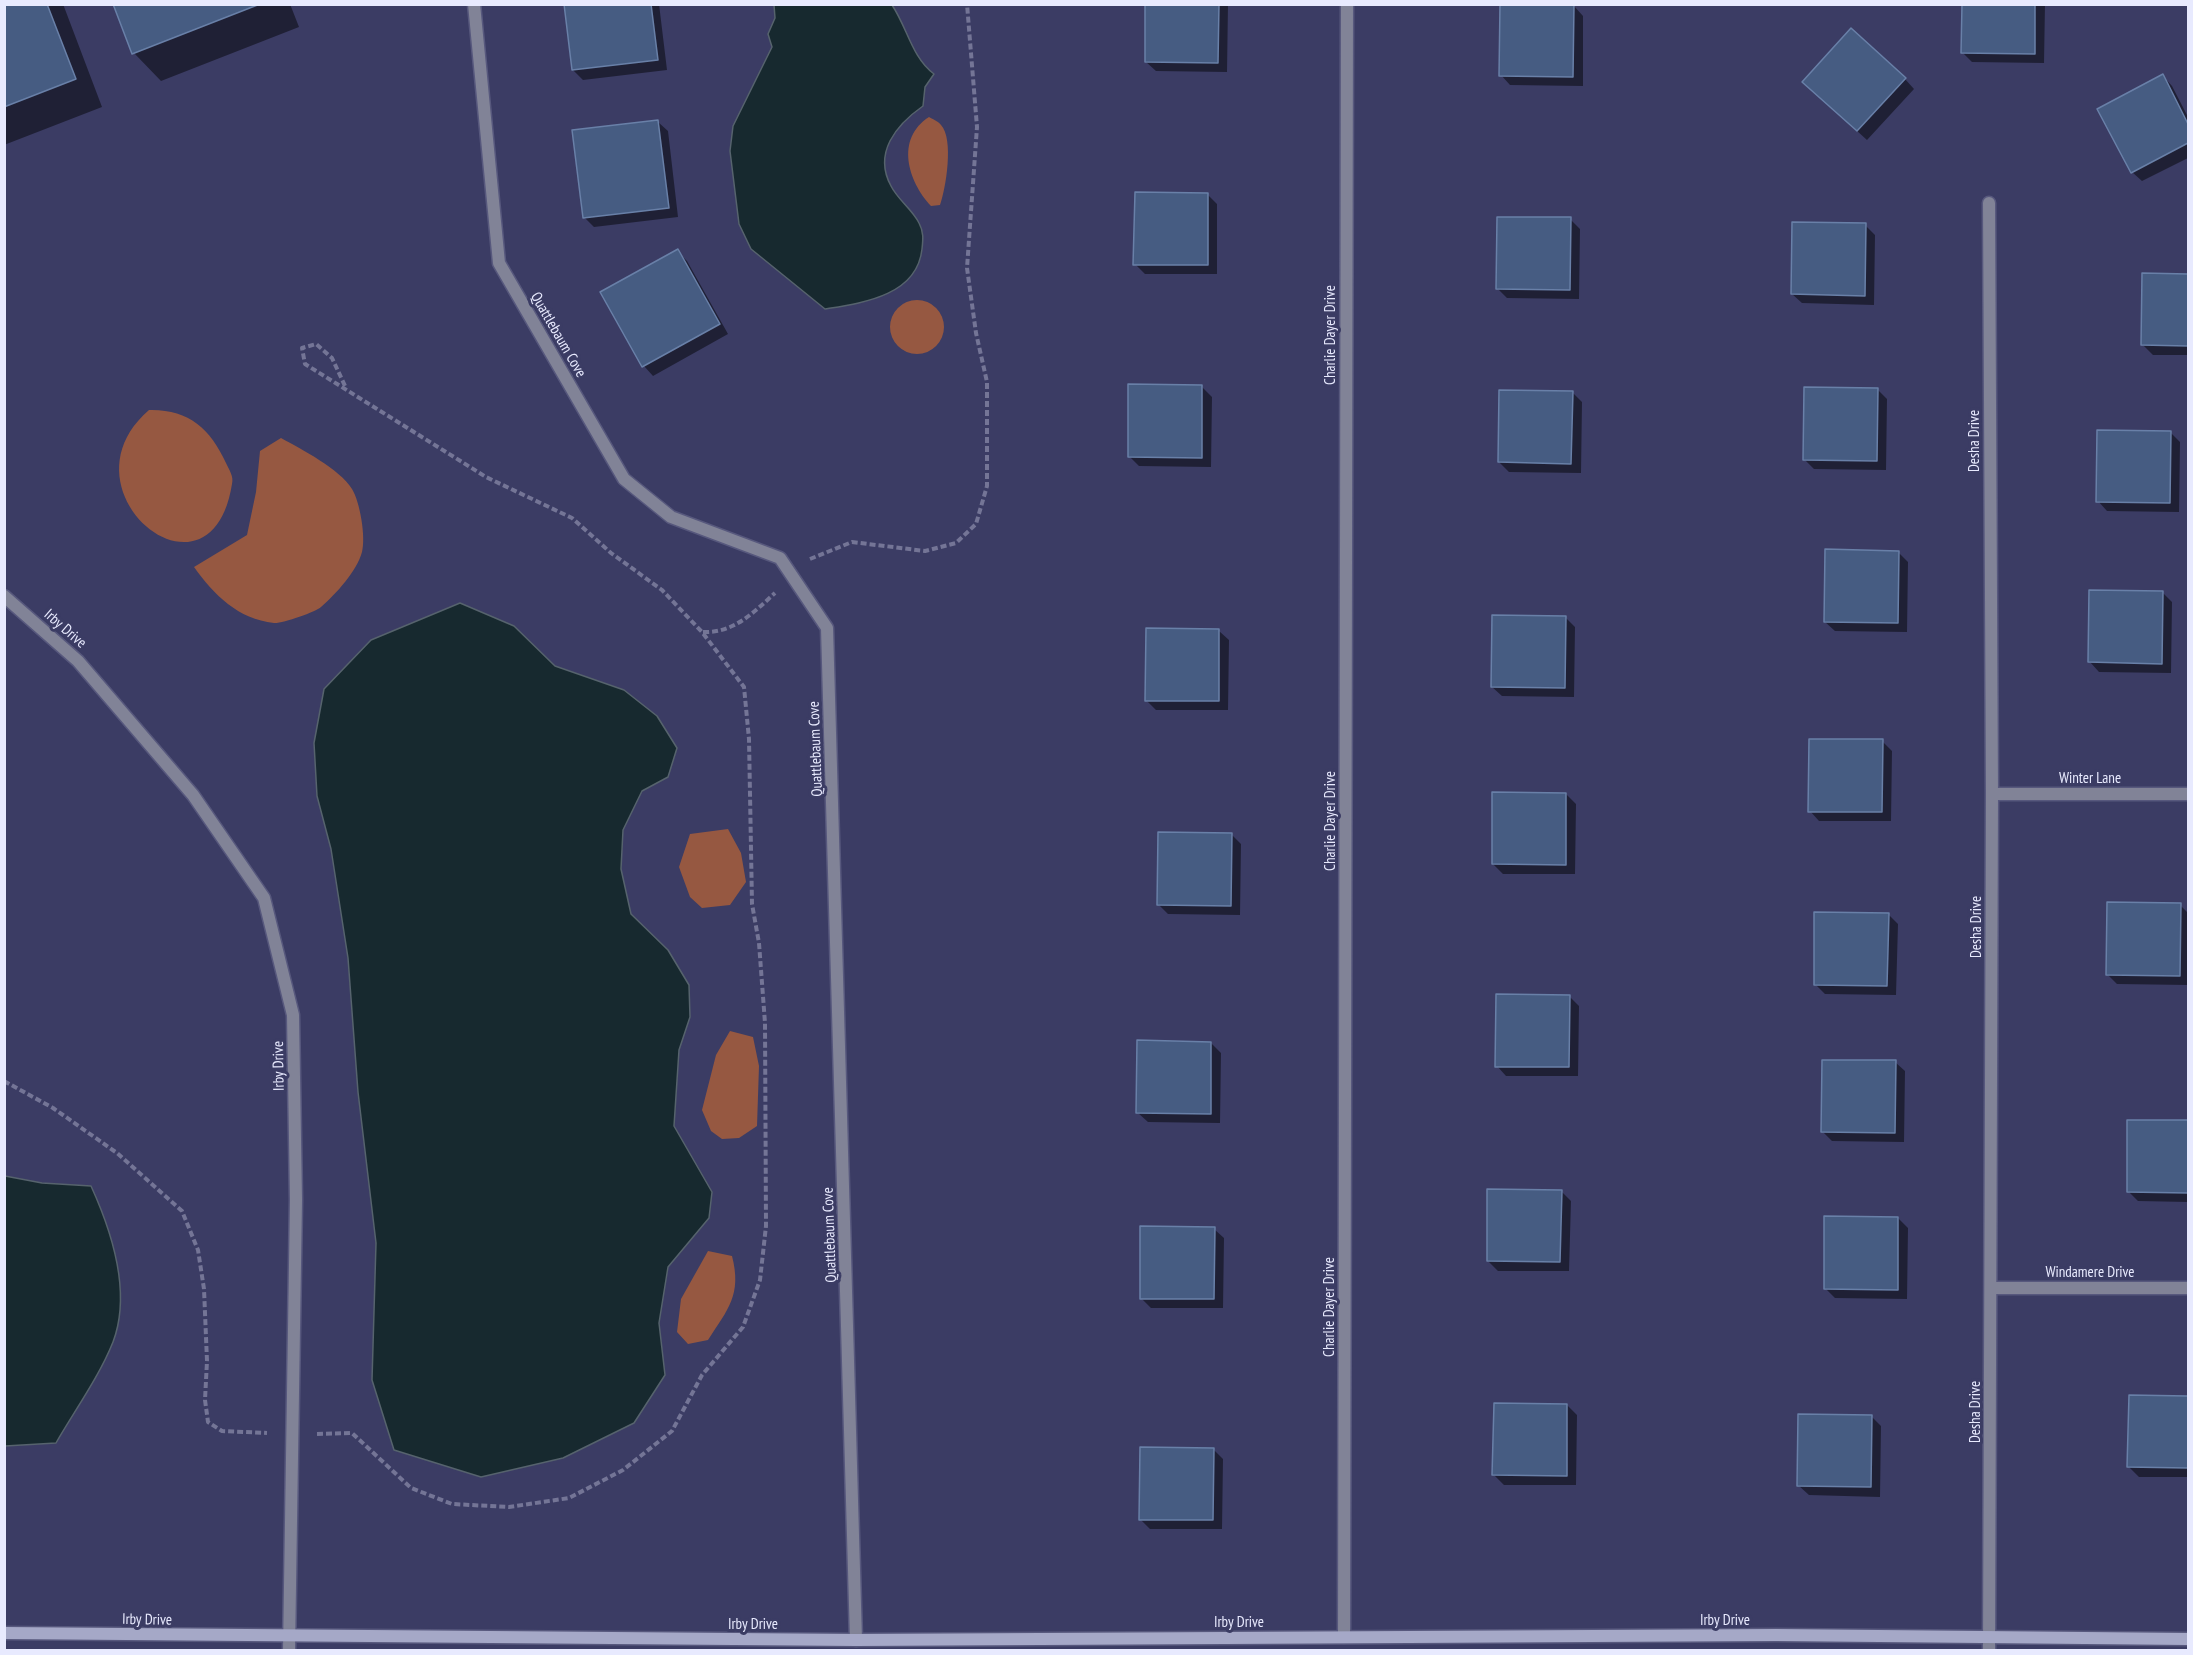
<!DOCTYPE html>
<style>
body{margin:0}
#map{position:relative;width:2193px;height:1655px;overflow:hidden;background:#3b3c64;font-family:"PT Sans Narrow",sans-serif}
canvas{display:block}
.frame{position:absolute;inset:0;border:6px solid #e8eafe;pointer-events:none}
</style>
<div id="map">
<canvas width="2193" height="1655"></canvas>
<div class="frame"></div>
</div>
<script>
const g = document.querySelector('canvas').getContext('2d');
g.lineJoin = 'round';
function paint(path, color) { g.fillStyle = color; g.fill(path, 'evenodd'); }
function stroke(path, color, width, dash) { g.strokeStyle = color; g.lineWidth = width; g.lineCap = dash ? 'butt' : 'round'; g.setLineDash(dash || []); g.stroke(path); }
function label(font, color, halo, rows, align = 'center') {
  g.font = font + ' "PT Sans Narrow",sans-serif'; g.lineWidth = 6; g.setLineDash([]); g.textBaseline = 'middle'; g.strokeStyle = halo; g.fillStyle = color; for (const [text, x, y, turn = 0] of rows) {
    g.save(); g.translate(x, y); g.rotate((+turn || 0) * Math.PI / 180); g.textAlign = isNaN(turn) ? turn : align; if (halo) g.strokeText(text, 0, 0); g.fillText(text, 0, 0); g.restore();
  }
}
paint(new Path2D(`
 M929,117C932,119 938,121 941,125C954,139 946,188 940,205L931,206C908,181 895,139 929,117Z
 M890 327a27 27 0 1 1 54 0a27 27 0 1 1-54 0Z
 M149,410C188,409 210,428 226,463C229,470 234,476 232,484C211,617 55,491 149,410Z
 M281,438C301,449 340,469 352,489C360,502 366,537 362,552C357,571 336,594 321,607C316,612 281,624 274,623C238,619 214,595 194,567L247,535L256,492L260,451Z
 M728,829L741,853L746,882L730,905L702,908L690,897L679,867L690,834Z
 M730,1031L753,1037L759,1066L757,1126L739,1138L722,1139L711,1131L702,1110L716,1055Z
 M708,1251L732,1256C742,1295 728,1309 708,1340L688,1344L677,1332L681,1299Z`), '#965841');
const water = new Path2D(`
 M774,5H892C907,27 912,58 934,74L925,87L923,106C896,125 873,153 891,186C898,200 912,209 919,223C924,232 923,240 922,249C917,296 862,303 825,309L751,249L739,224L730,151L733,126L772,47L768,34L775,18Z
 M460,603L514,626L555,666L624,690L657,716L677,748L668,777L642,791L623,830L621,869L631,914L668,950L689,985L690,1017L679,1050L674,1126L712,1192L709,1218L668,1267L659,1323L665,1375L634,1423L563,1458L481,1477L394,1450L372,1380L376,1243L358,1092L348,958L331,849L317,796L314,743L324,689L371,640Z
 M5,1176L42,1183L91,1186C112,1232 132,1292 113,1342C99,1377 75,1410 56,1443L5,1446Z`);
paint(water, '#17292f');
stroke(water, '#56636d', 1.5);
paint(new Path2D(`
 M4,4H63L102,107L4,145Z
 M114,4H290L299,27L161,81L134,53Z
 M565,4H659L667,70L583,80L573,70Z
 M1147,4H1228L1227,72L1156,71L1146,62Z
 M1963,4H2045L2044,63L1972,62L1962,52Z
 M1574,6L1583,16V86L1510,85L1501,75Z
 M2163,76L2172,86L2188,117V158L2142,181L2132,172Z
 M1905,79L1914,89L1867,140L1814,92Z
 M658,122L668,131L678,217L594,227L584,217Z
 M1208,195L1217,204V274H1145L1135,264Z
 M1570,219L1580,229L1579,299L1507,298L1497,288Z
 M1865,225L1875,235L1874,305L1802,303L1792,294Z
 M677,251L687,261L728,334L653,376L644,366L602,293Z
 M2144,275H2188V355H2153L2143,345Z
 M1202,387L1212,397L1211,467L1139,466L1129,456Z
 M1877,389L1887,399L1886,470L1814,469L1804,459Z
 M1572,392L1582,402L1581,473L1509,472L1499,462Z
 M2170,432L2180,442L2179,512L2107,511L2098,501Z
 M1898,552L1908,562L1907,632L1835,631L1825,622Z
 M2162,592L2172,602L2171,673L2099,672L2090,662Z
 M1565,617L1575,627L1574,697L1502,696L1492,687Z
 M1219,631L1229,640L1228,710H1156L1146,700Z
 M1882,741L1892,751L1891,821H1819L1810,811Z
 M1566,794L1576,804L1575,874H1503L1493,864Z
 M1231,834L1241,844L1240,915L1168,914L1158,904Z
 M2180,905L2188,913V985L2117,984L2107,974Z
 M1888,914L1898,924L1896,995L1825,994L1815,984Z
 M1569,996L1579,1006L1578,1076H1506L1497,1066Z
 M1211,1043L1221,1053L1220,1123L1148,1122L1138,1113Z
 M1895,1062L1905,1071L1904,1142L1832,1141L1822,1131Z
 M2129,1121L2188,1122V1202L2138,1201L2128,1191Z
 M1561,1191L1571,1201L1569,1271H1498L1488,1261Z
 M1898,1218L1908,1228L1907,1299L1835,1298L1825,1288Z
 M1214,1229L1224,1238L1223,1308H1151L1141,1298Z
 M2130,1397H2188V1477H2139L2129,1467Z
 M1567,1405L1577,1415L1576,1485H1504L1494,1475Z
 M1872,1417L1881,1426L1880,1497L1809,1495L1799,1486Z
 M1213,1449L1223,1459L1222,1529H1150L1140,1519Z`), '#0007');
const building = new Path2D(`
 M4,4H47L76,79L4,107Z
 M113,4H260L132,54Z
 M564,4H651L658,60L572,70Z
 M1145,4H1219L1218,63L1145,62Z
 M1500,4H1574L1573,77L1499,76Z
 M1962,4H2035V54L1961,53Z
 M1851,28L1906,78L1857,131L1802,82Z
 M2163,74L2188,124V143L2131,173L2097,109Z
 M658,120L669,208L583,218L572,130Z
 M1135,192L1208,193V265H1133Z
 M1497,217H1571L1570,290L1496,289Z
 M1792,222L1866,223L1865,296L1791,294Z
 M678,249L720,324L642,367L600,292Z
 M2142,273L2188,274V346L2141,345Z
 M1128,384L1202,385V458L1128,457Z
 M1804,387L1878,388L1877,461L1803,460Z
 M1499,390L1573,391L1571,464L1498,462Z
 M2097,430L2171,431L2170,503L2096,502Z
 M1825,549L1899,551L1898,623L1824,622Z
 M2089,590L2163,591L2162,664L2088,662Z
 M1492,615L1566,616L1565,688L1491,687Z
 M1146,628L1219,629V701H1145Z
 M1809,739H1883L1882,812H1808Z
 M1492,792L1566,793V865L1492,864Z
 M1158,832L1232,833L1231,906L1157,905Z
 M2107,902L2181,903L2180,976L2106,975Z
 M1814,912L1889,913L1887,986L1814,985Z
 M1496,994L1570,995L1569,1067H1495Z
 M1137,1040L1211,1042V1114L1136,1113Z
 M1822,1060H1896L1895,1133L1821,1132Z
 M2127,1120H2188V1193L2127,1192Z
 M1487,1189L1562,1190L1560,1262L1487,1261Z
 M1824,1216L1898,1217V1290L1824,1289Z
 M1140,1226L1215,1227L1214,1299H1140Z
 M2129,1395L2188,1396V1468L2127,1467Z
 M1494,1403L1567,1404V1476L1492,1475Z
 M1798,1414L1872,1415L1871,1487L1797,1486Z
 M1140,1447L1214,1448L1213,1520H1139Z`);
paint(building, '#465c82');
stroke(building, '#6980a8', 1.5);
const street = new Path2D(`
 M474,4L499,263L624,479L671,517L780,558L827,628L856,1640
 M1989,203L1992,794L1989,1650
 M4,596L78,661L193,795L264,898L293,1015L296,1200L289,1650
 M1992,794H2188
 M1992,1288H2188
 M1344,1637L1347,4`);
const secondary = new Path2D(`
 M4,1633L856,1640L1776,1635L2188,1639`);
stroke(street, '#57587d', 15);
stroke(secondary, '#57587d', 15);
stroke(new Path2D(`
 M810,559L852,542L925,551L956,543L976,524L987,486V382L976,333L967,268L977,127L967,4
 M703,632C734,633 753,613 775,593
 M4,1081L53,1108L117,1153L182,1211L198,1250L204,1289L207,1361L205,1400L208,1422L222,1431L267,1433
 M317,1434L352,1433L411,1488L452,1504L509,1507L569,1498L623,1470L672,1431L702,1375L743,1327L760,1280L766,1226L765,1023L759,943L752,904L749,739L744,687L702,632L662,590L611,553L572,518L486,477L305,364L302,348L316,344L332,358L346,388`), '#747596', 4, [6, 3]);
stroke(street, '#818397', 12);
stroke(secondary, '#a5a8c7', 12);
label('15px', '#e8eafe', '#3b3c64', [
 ["Quattlebaum Cove",558,335,60],
 ["Charlie Dayer Drive",1331,335,-90],
 ["Desha Drive",1975,441,-90],
 ["Irby Drive",65,629,41],
 ["Quattlebaum Cove",816,749,-92],
 ["Winter Lane",2090,779],
 ["Charlie Dayer Drive",1331,821,-90],
 ["Desha Drive",1977,927,-90],
 ["Irby Drive",279,1066,-91],
 ["Quattlebaum Cove",830,1235,-92],
 ["Windamere Drive",2090,1273],
 ["Charlie Dayer Drive",1330,1307,-90],
 ["Desha Drive",1976,1412,-90],
 ["Irby Drive",147,1620,1],
 ["Irby Drive",1725,1621],
 ["Irby Drive",1239,1623],
 ["Irby Drive",753,1625]
]);
</script>
